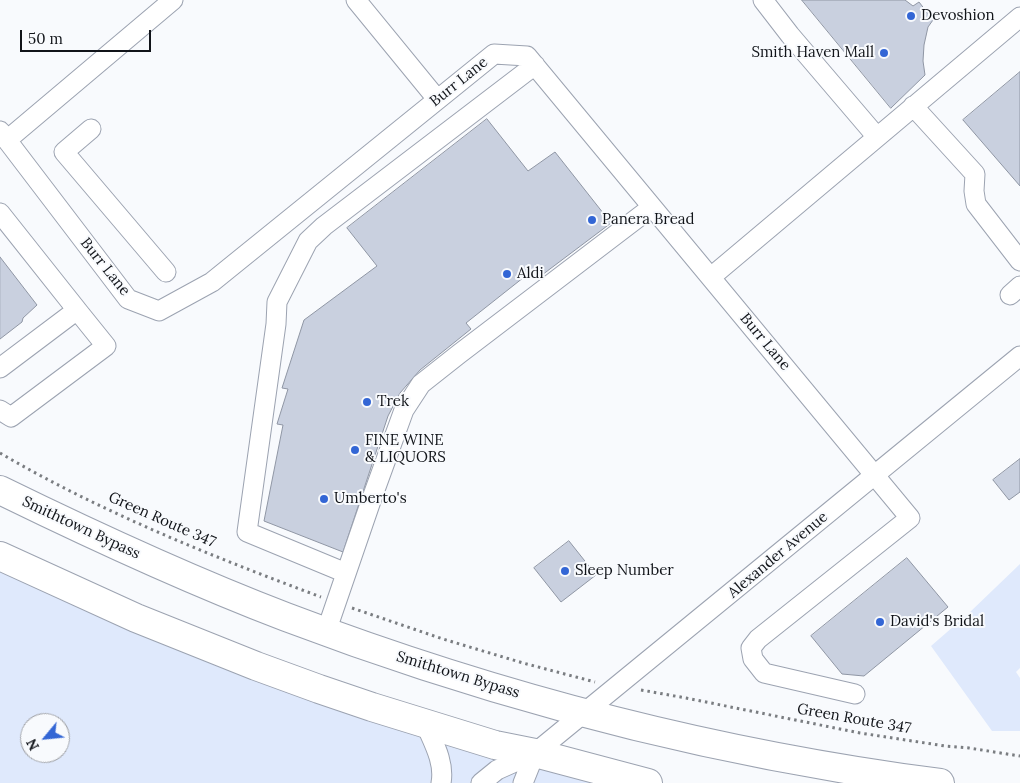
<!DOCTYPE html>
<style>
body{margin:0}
#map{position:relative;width:1020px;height:783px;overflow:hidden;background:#f8fafd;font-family:Lora,serif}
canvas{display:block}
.north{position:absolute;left:20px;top:713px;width:50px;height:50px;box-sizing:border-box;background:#f8fafd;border:1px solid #9c9ea2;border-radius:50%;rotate:242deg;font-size:14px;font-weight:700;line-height:20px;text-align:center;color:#111419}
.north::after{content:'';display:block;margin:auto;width:18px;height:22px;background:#3366d5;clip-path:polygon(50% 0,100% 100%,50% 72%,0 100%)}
.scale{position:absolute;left:20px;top:30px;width:131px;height:22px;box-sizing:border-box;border:2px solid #111419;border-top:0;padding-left:6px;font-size:15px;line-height:18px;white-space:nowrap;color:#111419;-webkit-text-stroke:4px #f8fafd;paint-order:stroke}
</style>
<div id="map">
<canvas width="1020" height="783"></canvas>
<div class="north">N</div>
<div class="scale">50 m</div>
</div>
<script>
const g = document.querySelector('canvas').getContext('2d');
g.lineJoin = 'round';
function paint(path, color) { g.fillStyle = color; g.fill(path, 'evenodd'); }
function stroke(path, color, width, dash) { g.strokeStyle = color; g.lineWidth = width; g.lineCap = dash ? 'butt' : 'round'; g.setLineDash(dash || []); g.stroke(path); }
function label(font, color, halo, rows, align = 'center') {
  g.font = font + ' Lora,serif'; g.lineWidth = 4; g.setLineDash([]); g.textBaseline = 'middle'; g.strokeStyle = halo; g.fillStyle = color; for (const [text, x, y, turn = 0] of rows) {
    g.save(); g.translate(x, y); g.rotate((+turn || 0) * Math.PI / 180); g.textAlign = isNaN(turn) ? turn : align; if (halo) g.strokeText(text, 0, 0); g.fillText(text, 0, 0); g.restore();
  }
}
paint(new Path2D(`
 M0,550L301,688L656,783H0ZM30,723H60V753H30Z
 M1020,564V668L1016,672L1020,678V731H992L931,646L969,613Z`), '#dfe9fc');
const building = new Path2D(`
 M802,0H905L913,6L919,2L933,20L928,27L924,45L923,61L925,75L891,108Z
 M1020,72V186L963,120Z
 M487,119L528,171L555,152L611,223L538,278L533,270L466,323L471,329L420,370L400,393L388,416L343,552L264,521L283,425L277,424L288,389L282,388L304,320L377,266L347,228Z
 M0,257L37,305L23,318L22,322L0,339Z
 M1020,459V492L1009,500L993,480Z
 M569,541L596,575L561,602L534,568Z
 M907,558L948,607L864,676L842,674L811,636Z`);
paint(building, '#c9d0df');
stroke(building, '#8f96a4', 1);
const minor = new Path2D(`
 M356,0L437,99
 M763,0L790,35L877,137
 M913,106L975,174L974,191L976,204L1020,261
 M91,129L64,152L166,272
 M0,131L128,299L159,311L212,282L494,54L527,56L910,518L758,639L751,648L753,659L764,673L855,694
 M7,140L173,0
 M0,213L77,310L0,368
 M711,277L1020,17
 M1010,295L1020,286
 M0,410L11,417L106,346L77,310
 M346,573L247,532L276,324L277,302L308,241L324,226L535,65
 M326,632L372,498L404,410L421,384L459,354L652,207
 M425,723C433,742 445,762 441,783
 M481,783L497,770L535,753L1020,356
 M523,783L535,753`);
const highway = new Path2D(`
 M0,490C94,536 189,580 286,617C497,697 716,754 940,783
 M0,556L136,618L256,666L319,689L372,707L495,745L535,753L648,783`);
stroke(minor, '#9ca3b1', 21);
stroke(highway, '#9ca3b1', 30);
stroke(new Path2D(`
 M0,453C101,512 211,556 321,597
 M352,608L443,639L523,663L595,682
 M641,690L686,698L860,733L945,746L969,748L1020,756`), '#7a7d81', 3, [2.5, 4]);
stroke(minor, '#fff', 19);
stroke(highway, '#fff', 28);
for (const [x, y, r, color] of [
 [911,16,5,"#3366d5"],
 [884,53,5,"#3366d5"],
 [592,220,5,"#3366d5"],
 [507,274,5,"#3366d5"],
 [367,402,5,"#3366d5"],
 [355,450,5,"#3366d5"],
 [324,499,5,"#3366d5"],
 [565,571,5,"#3366d5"],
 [880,622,5,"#3366d5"]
]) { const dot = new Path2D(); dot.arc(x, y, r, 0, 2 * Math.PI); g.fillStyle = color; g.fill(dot); stroke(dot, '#f8fafd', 2); }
label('15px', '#111419', '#f8fafd', [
 ["Devoshion",921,16],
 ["Smith Haven Mall",874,53,"right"],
 ["Panera Bread",602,220],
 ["Aldi",517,274],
 ["Trek",377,402],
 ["FINE WINE",365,441],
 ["& LIQUORS",365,458],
 ["Umberto's",334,499],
 ["Sleep Number",575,571],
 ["David's Bridal",890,622]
], 'left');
label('15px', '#111419', '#f8fafd', [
 ["Burr Lane",459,82,-39],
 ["Burr Lane",105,267,51],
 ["Burr Lane",765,342,50],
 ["Green Route 347",162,520,24],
 ["Smithtown Bypass",81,528,25],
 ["Alexander Avenue",778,555,-40],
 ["Smithtown Bypass",458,675,17],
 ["Green Route 347",854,719,10]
]);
</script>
